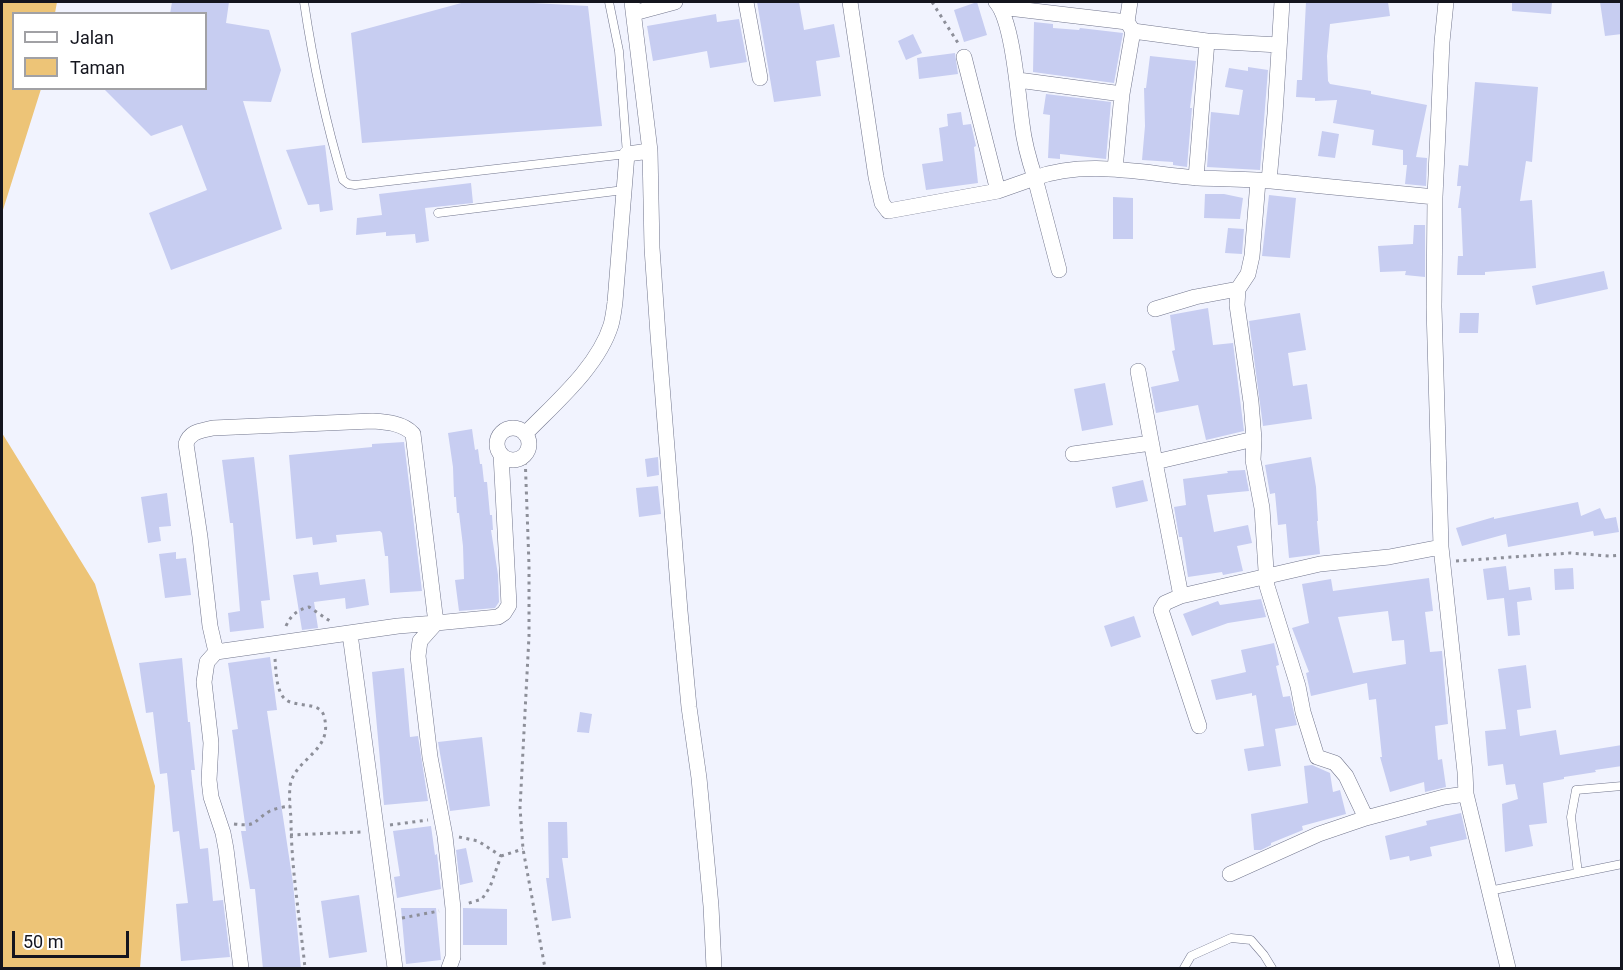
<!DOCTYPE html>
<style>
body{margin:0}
#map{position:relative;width:1623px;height:970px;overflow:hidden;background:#f1f3fe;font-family:Roboto,sans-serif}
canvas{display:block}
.frame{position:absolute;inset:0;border:3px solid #14151e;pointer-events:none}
.legend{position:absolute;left:12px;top:12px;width:195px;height:78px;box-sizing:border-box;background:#fff;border:2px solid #a1a1a5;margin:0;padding:8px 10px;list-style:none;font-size:18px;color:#14151e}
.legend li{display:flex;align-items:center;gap:12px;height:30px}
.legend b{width:30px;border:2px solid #a1a1a5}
.scale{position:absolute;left:12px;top:931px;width:117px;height:27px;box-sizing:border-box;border:3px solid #14151e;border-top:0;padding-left:8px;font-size:18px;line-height:21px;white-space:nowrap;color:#14151e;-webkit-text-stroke:4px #fff;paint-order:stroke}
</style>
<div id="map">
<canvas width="1623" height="970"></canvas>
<div class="frame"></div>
<ul class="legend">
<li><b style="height:8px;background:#fff"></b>Jalan</li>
<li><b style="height:16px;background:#edc477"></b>Taman</li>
</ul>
<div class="scale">50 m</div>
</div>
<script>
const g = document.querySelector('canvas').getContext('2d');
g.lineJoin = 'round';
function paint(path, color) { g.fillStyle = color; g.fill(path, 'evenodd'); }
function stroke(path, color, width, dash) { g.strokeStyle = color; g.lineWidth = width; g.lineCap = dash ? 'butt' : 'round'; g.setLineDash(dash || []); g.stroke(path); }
paint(new Path2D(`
 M2,2H57L55,13L14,14V88L41,89L2,213Z
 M2,433L95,584L155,786L140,968H2Z`), '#edc477');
paint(new Path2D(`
 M172,2H229L226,23L269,30L281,70L271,102L243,101L282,229L171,270L149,213L207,190L182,125L151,136L103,88H206V14H170Z
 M465,2H515L588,6L602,126L362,143L351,33Z
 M757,2H799L804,30L834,24L840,57L816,61L821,96L774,102Z
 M977,2L987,35L964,42L954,10Z
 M1306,2H1388L1390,16L1330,24L1327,56L1328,81L1330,84L1371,91V94L1427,105L1416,157L1427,158L1426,186L1405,184L1407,165H1403V150L1372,145L1374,130L1333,123L1337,100L1315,101V98L1296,97L1297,80H1302Z
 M1512,2H1552L1551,14L1512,11Z
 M1600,2H1622V34L1605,36Z
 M716,14L717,22L739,19L747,62L710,68L707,51L653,61L647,26Z
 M1034,22L1053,24V28L1079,30L1080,28L1123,33L1114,83L1033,72Z
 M913,34L922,53L906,60L898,41Z
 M955,53L958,74L919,79L917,58Z
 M1150,56L1196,61L1190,108H1192L1187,167L1173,165V162L1142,160L1145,126L1144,88H1146Z
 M1248,67L1268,70L1260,170L1207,167L1211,112L1239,115L1243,90L1225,87L1229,68L1248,71Z
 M1475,82L1538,87L1532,162L1526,161L1520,201L1532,200L1536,268L1485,272V275H1457L1458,256H1463L1461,208H1458L1461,186H1457L1459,165L1468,166Z
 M1046,94L1111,102L1106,159L1060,154V159L1048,158L1050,115L1043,114Z
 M961,112L963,125L971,124L976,146L974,147L978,183L926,190L922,164L943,161L939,128L948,126L947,114Z
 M1322,131L1339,134L1335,158L1318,156Z
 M325,145L333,210L320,212L319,204L308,205L286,150Z
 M471,183L473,203L425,208L429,241L416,243L415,234L386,236V232L356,235L357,218L382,215L379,194Z
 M1205,194H1224L1243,198L1240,219L1204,218Z
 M1269,195L1296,198L1290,258L1262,256Z
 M1113,197L1133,198V239H1113Z
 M1414,225H1425V277L1405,275L1406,271L1380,272L1378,246L1413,244Z
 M1228,228L1244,229L1242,254L1225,253Z
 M1604,271L1608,289L1536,305L1532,286Z
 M1208,308L1213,345L1233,343L1244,431L1206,440L1198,405L1156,413L1151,387L1179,381L1172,351L1175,350L1170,315Z
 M1300,313L1306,350L1288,353L1293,386L1307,384L1312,419L1263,426L1249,321Z
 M1460,313H1479L1478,333H1459Z
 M1105,383L1113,425L1082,431L1074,389Z
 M472,429L475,450L478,449L480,464H482L484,482H487L490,515H492L493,530H491L498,575L499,602L495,608L459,611L455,580L464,579L463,546L459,513H457L456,497H454L453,467L448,433Z
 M404,442L422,591L390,593L388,556H385L382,533L380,531L336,535L337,542L313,545L312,537L296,539L289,455L372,447V444Z
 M254,457L270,600L261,601L264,628L230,632L228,613L240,611L233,523H230L222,460Z
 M658,457L659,475L647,477L645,459Z
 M1311,457L1316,487L1318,521H1317L1320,554L1289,558L1286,524L1278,525L1275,493L1270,494L1265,465Z
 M1245,470L1249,491L1207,495L1214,532L1248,525L1252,543L1237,546L1243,571L1223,575L1222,572L1188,577L1182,537H1179L1174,507L1186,505L1183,479L1228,473L1227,471Z
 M1143,480L1148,501L1116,508L1112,487Z
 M658,486L661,514L639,517L636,488Z
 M167,493L171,526L159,527L161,541L148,543L141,497Z
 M1578,502L1581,516L1600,508L1605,519L1616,517L1619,532L1594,536L1593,531L1508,547L1506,534L1462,546L1456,528L1494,517V519Z
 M176,552V559L186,558L191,595L165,598L159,554Z
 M1506,566L1509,590L1530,587L1532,600L1517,602L1520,635L1508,636L1504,598L1487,600L1483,569Z
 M1573,568L1574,589L1555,590L1554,569Z
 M318,572L320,585L365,579L369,605L346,609L345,598L314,602L318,628L302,630L293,575Z
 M1429,578L1433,611L1425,612L1430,652L1442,651L1448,724L1435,726L1438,760L1442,759L1446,787L1425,792L1424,782L1390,792L1380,757H1382L1376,699L1369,700L1367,683L1311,696L1306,673L1309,672L1292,628L1309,623L1302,584L1331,579L1333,591ZM1388,611L1392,641L1404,640L1406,664L1353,673L1338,617Z
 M1261,599L1266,617L1228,623L1192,636L1183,614L1218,601L1220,605Z
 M1134,616L1141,637L1111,647L1104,626Z
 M1274,643L1279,665L1276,666L1283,697L1290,696L1297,725L1275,729L1281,766L1248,771L1244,749L1264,746L1256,695L1252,696V693L1216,700L1211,680L1246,672L1241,650Z
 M270,657L277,710L267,711L293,883L301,969H263L255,889H250L241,831H246L232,730L238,729L228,663Z
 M182,658L188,722H190L195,770H191L200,849L208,848L213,901L223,900L230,957L181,961L176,904L188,903L179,831L173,832L167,773L160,774L153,712L146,713L139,663Z
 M1526,665L1531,708L1517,710L1520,736L1556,730L1560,755L1622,745V766L1595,770L1596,772L1564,777V779L1543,783L1547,823L1529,825L1533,846L1505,852L1502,804L1518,799L1515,784L1506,785L1503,764L1488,766L1485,731L1506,729L1498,669Z
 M404,668L410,737L418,736L428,801L384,805L372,672Z
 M580,712L592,714L589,733L577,732Z
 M482,737L490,806L450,811L438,742Z
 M1312,765L1330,773L1333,792L1340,790L1346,814L1302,826L1303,830L1271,843V845L1261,850H1254L1251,814L1308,803L1304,766Z
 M1461,813L1467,839L1430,847L1432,856L1410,861L1409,856L1390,860L1385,836L1427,825L1426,821Z
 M548,822H567L568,858H562L571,918L552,921L546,878H549Z
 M431,826L435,855L437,854L441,889L397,898L394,877L400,876L393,831Z
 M466,848L473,882L460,885L456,850Z
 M359,895L367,952L329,958L321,901Z
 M401,908H436L441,960L406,964Z
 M463,908L507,909V945H463Z`), '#c7cdf1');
const service = new Path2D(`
 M304,2C313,63 325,120 343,180L348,184L355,185L627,154L619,51L609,2
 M438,213L624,190
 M1578,873L1571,817L1576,790L1622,786
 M1489,891L1622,864
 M1184,968L1191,956L1231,938L1251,940L1264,955L1272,968`);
const minor = new Path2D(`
 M632,2L650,151L652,248L658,335L680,611L689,707L699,778L711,906L714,968
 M746,2L760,78
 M850,2L876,177L882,203L888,211L998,191L964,57
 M996,2C1013,21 1018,96 1022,124C1024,142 1029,160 1035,178C1087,159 1145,174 1198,178C1223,179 1247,179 1271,181C1326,186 1380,192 1435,197
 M1446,2L1442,42L1435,197L1434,307L1441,547L1465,772L1466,794L1508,968
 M1000,7L1127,22
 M634,13L675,2
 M1133,31L1207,41L1279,45
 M1018,80L1122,94
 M1115,169L1122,94L1133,31L1127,22L1130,2
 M1196,178L1207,41
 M1258,181L1252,256L1248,274L1238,289L1237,305L1251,402L1254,439L1253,460L1262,508L1267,586L1298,686L1303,712L1317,757L1335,763L1346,776L1366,818L1444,797L1466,794
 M1269,181L1275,114L1282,2
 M998,191L1035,178L1059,270
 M1155,309L1195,297L1238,289
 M1138,371L1155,462
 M497 444a16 16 0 1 1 32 0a16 16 0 1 1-32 0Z
 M525,434C555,403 598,367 611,325C613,318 614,310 615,302L627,154L650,151
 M1254,439L1155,462L1181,596L1320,564L1389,557L1441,547
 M1073,454L1151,443
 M1181,596L1165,603L1161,610L1199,726
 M436,623L398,626L216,652L210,626L200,537L186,444C190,431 201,431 213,428L372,421C386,422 403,423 413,434L436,623L498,617L504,613L509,605L501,454
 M436,623L420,641L418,656L430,757L445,836L453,908V957L449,968
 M350,634L395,968
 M216,652L207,662L204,682L211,743L209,780L211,797L223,833L226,849L241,968
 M1230,874L1319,834L1366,818`);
stroke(service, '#72768d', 9);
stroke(minor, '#72768d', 16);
stroke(new Path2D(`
 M932,2L958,43
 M525,454L529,565V636L520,808L523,849L545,968
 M1456,561L1570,553L1609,556L1622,555
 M286,626C291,615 297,610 309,607L330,621
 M275,659C276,670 276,691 285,699C295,708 320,701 324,716C334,752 295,757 290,786C289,797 290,808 291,818C291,868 300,919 305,968
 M234,824C259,827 252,821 270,811C276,808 284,807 290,806
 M390,825L428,820
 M290,835L361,832
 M459,837L478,841L501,856L490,887L482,899L466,904
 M501,856L523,849
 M402,918L439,911`), '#8d8f99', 3, [3, 4.5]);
stroke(service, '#fff', 8);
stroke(minor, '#fff', 15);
</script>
